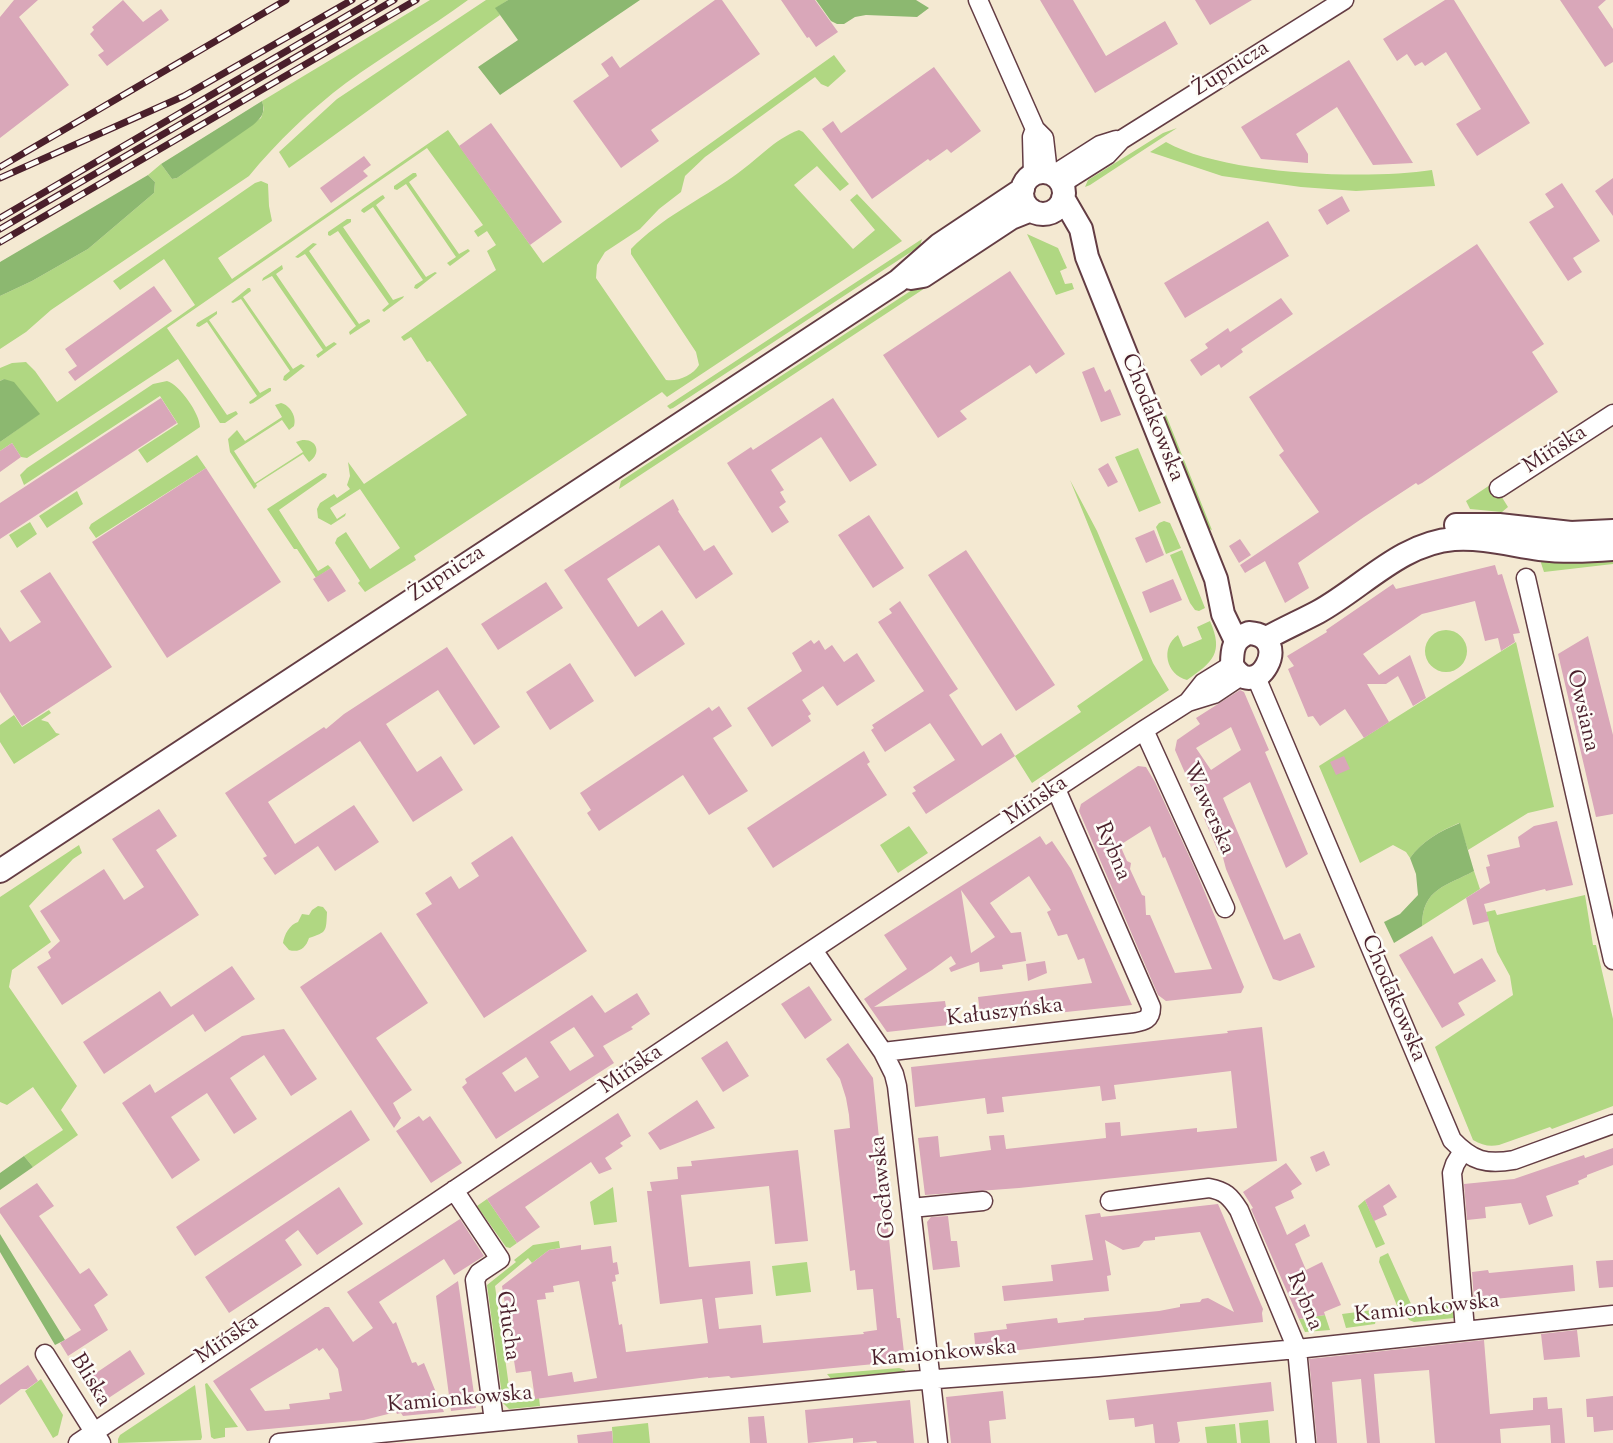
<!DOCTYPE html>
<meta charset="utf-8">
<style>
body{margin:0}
canvas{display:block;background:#f4e9d2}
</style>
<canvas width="1613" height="1443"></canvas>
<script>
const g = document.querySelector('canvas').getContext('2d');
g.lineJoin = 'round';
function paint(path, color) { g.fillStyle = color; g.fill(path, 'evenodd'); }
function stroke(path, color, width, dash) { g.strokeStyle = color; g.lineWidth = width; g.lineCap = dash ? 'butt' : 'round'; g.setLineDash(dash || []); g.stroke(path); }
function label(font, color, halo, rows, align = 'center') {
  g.font = font + ' "Sorts Mill Goudy",serif'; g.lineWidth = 5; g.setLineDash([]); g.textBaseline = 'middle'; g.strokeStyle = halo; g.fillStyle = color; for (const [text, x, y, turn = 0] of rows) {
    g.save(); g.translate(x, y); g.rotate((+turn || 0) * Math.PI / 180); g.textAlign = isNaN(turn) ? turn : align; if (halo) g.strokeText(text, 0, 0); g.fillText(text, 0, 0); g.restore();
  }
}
paint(new Path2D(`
 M430,0H468C428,29 386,54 346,83C310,110 277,142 249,176L51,310L26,332L0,349V296L32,281L88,249L154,193L155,182L148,175L161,164L172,179L177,178L261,118L264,109L262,101Z
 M486,0H508L496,8L500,15L289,168L279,152L337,99Z
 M834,55L846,71L828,87L821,84L815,77L705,157L685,176L681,192L659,209L640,229L605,252L597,265L596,278L666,380C678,382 693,375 699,365L696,352L631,254V249C661,218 700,200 734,176C755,162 774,139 799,130L803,132L849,184L840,191L817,166L794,185L853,249L875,230L850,200L857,194L902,241L667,397L662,392L414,556L416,560L365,592L358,583L360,581L335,543L337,538L346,532L370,569L400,548L360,489L330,508L337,519L346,513L345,516L331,525L318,518L317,509L320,503L334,494L337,498L350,489L347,485L350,476L348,462L364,484L467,415L430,361L427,362L411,337L404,341L401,337L496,270L487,251L496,245L487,231L478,237L474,231L483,225L427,148L167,328L227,415L236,411L238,414L225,423H220L178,359L27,458L21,457L12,443L0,451V442L39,414L4,379L0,381V368L12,363L26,362L35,371L57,402L195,305L164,259L120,290L113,281L255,183L261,181L268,184L269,206L272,221L218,258L232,279L448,130L543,263Z
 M1177,128L1090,185L1085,187L1088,180L1163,133Z
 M1166,142C1224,175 1366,180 1432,170L1435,186L1356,191L1301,187L1222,176L1150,152Z
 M413,173H416L417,176L409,182L459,254L468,249L470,251L450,266L447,263L456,257L406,184L397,190L394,189V186Z
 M381,196L383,195L385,198L376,205L426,277L435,272L437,273L417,289L414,288L415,285L423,280L373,207L364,213L361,211L362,209Z
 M347,219H351V222L343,227L393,300L404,296L403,298L384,312L382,310L389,304L338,231L330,236L328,235V232Z
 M1011,225L1012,231L619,489L621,481Z
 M1027,234L1058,248L1067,268L1060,271L1065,284L1072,283L1074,289L1056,295Z
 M922,239L920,246L673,408L670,409L667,406Z
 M313,243L317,244L309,251L359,324L368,319L370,320V322L350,335L349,332L356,326L305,254L298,258L295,257Z
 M282,265L283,269L276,274L326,347L334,342L337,344L318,358L316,355L323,350L272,276L262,281L263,278Z
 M248,288H250L251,291L243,297L293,369L301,364L305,366L286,381L283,380L284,376L290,371L241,299L233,303L231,302Z
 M217,311V314L209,320L260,393L269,388H271V391L253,403L250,404L249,402L257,396L207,322L199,327L196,326L197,323Z
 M167,381C180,385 200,414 200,427L147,463L138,450L178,424L160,396L24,485L20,475L27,468L153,384Z
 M281,403C290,405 297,417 294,426L289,430L282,420L234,451L255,483L303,452L296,442C313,434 325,451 309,462L303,454L256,484L257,486L254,489L230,452L228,439L237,430L245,441L282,417L275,405Z
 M1166,415L1212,530L1207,528L1162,417Z
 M1138,448L1161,503L1139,512L1115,457Z
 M197,455L206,468L96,538L89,528L91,524Z
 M323,473L327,474L326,477L279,510L318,571L328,565L331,568L316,578L297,549H294L267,509Z
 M1070,480L1097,531L1153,663L1169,690L1032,783L1015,756L1081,712L1077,706L1143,660Z
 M1493,483L1508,507L1502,512L1470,509L1466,501Z
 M77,491L83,504L47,528L39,516Z
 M1164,521L1170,523L1181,548L1166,554L1156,527L1159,523Z
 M30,522L37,534L17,548L9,535Z
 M1182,550L1205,608L1199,611L1195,610L1190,603L1170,555Z
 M1613,555V564L1544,572L1541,563L1543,556Z
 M1210,621C1224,653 1213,662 1187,680C1166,675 1160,647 1178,635L1183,647L1202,639L1197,627Z
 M1425 651a21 21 0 1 1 42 0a21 21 0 1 1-42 0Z
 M1516,642L1554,807L1528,813L1468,850L1459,823C1440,831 1421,842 1410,858L1406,852L1393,845L1360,863L1319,766Z
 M49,710L51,713L41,720L48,722L56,733L60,734L14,764L0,742V725L14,715L22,727Z
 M909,826L928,853L898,873L880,845Z
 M79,845L82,853L73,859L29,906L51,942L12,970L9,987L77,1086L61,1110L78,1135L33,1167L24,1156L63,1130L33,1087L7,1105L0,1102V897Z
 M1474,871L1480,889L1422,926C1422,888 1447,886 1474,871Z
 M1585,895L1593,945H1596L1613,1019V1106L1552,1129L1550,1127L1499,1145C1489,1147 1482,1145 1473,1140L1435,1047L1513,995L1510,976L1497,952L1486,912L1495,910L1497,915Z
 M318,906L323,907L327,912C326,932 327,932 309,938C306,948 299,953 289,950L283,943C284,935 290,924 298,922L302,914L309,915L312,910Z
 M613,1187L617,1222L594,1225L590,1202Z
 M487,1199L517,1243L510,1248L506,1247L477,1206Z
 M1365,1200L1385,1244L1376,1248L1358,1206Z
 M559,1241L560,1248L549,1250L532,1263L528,1258L495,1286L511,1401L539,1398L540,1406L509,1409L503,1403L487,1285L516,1262L514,1260L533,1245Z
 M1388,1253L1412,1306L1452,1303L1454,1318L1414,1322L1409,1320L1402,1307L1398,1308L1379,1262L1380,1257Z
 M807,1262L811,1292L776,1296L772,1266Z
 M1373,1310L1376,1319L1375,1324L1346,1328L1342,1314Z
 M1325,1315L1330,1330L1305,1332L1299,1319Z
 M899,1368L905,1370V1373L832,1380L827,1374Z
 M41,1379L63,1415L58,1435L53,1438L25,1391Z
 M207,1383L238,1427L225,1428V1437L214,1439L211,1437L205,1384Z
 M195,1385L202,1437L201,1440L118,1443V1439L120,1435Z
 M1268,1420L1270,1443H1241L1239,1423Z
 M648,1423L650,1443H613L612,1427Z
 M1235,1424L1237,1443H1207L1205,1427Z`), '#b0d782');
paint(new Path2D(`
 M508,0H640L500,95L478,67L518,40L495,8Z
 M816,0H916L929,8L917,17L866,15L855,17L844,24H837L831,21Z
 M262,101C266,113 261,118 253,125L177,178L172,179L161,164Z
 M148,175L155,182L154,193L88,249L32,281L0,296V262Z
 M4,379L14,382L40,414L0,442V381Z
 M1460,823L1474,871C1447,886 1422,888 1422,926L1394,943L1384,922L1400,914L1418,895L1416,874L1410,858C1421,842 1440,831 1460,823Z
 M24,1156L33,1167L0,1190V1173Z
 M0,1234L65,1340L55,1345L0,1252Z`), '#8cb870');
paint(new Path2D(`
 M14,0H38L19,17L69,85L0,138V17Z
 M123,0L143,22L161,9L169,20L107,66L98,55L104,51L90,34L94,30L92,27Z
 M715,0H722L760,54L651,130L659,141L621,168L573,101L609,76L601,64L612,56L620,68Z
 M781,0H815L838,32L816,47L809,37L807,38Z
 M1040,0H1073L1106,56L1165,21L1178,44L1095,93Z
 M1195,0H1252L1210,25Z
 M1445,0H1454L1530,123L1477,156L1456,124L1481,109L1446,52L1425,66L1422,62L1415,66L1407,54L1397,61L1383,39Z
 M1560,0H1606L1598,7L1613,29V62L1605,67Z
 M1349,60L1413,163L1373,165L1337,107L1296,134L1308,154V163L1261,159L1241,127Z
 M934,67L981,131L951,153L947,149L930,161L928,159L872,199L822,129L833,121L841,133Z
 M491,123L562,222L530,245L459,146Z
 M364,156L371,165L363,171L368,176L331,203L320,188Z
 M1613,178V216L1595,191Z
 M1562,183L1600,241L1573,258L1582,272L1568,281L1529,222L1554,207L1545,194Z
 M1342,196L1350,211L1327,225L1318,210Z
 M1268,221L1289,256L1185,318L1164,283Z
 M1477,244L1544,344L1532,352L1558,392L1422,483L1418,485L1416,483L1364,517L1298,563L1309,588L1285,603L1265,561L1245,573L1240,565L1319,512L1279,455L1284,451L1249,397Z
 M1010,271L1065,354L1036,374L1030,365L960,411L967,419L938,438L883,355Z
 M154,286L172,311L75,381L68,372L77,366L65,349Z
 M1281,298L1293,314L1241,349L1243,352L1221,368L1219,364L1201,376L1190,360L1208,348L1205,344L1228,328L1230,332Z
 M1094,367L1105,392L1110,389L1121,415L1101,422L1082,372Z
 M161,398L177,423L0,539V503Z
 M833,398L877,465L850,482L821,437L771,470L784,490L780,492L786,502L779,507L789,522L772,533L727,463L751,447L753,450Z
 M12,443L21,457L0,472V451Z
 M1108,463L1118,482L1108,487L1098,469Z
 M206,468L281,582L167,658L92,542Z
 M673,499L679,510L678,511L704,551L714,545L733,574L696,599L659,545L607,579L638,627L662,610L685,644L635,677L564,570Z
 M869,515L904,568L873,588L838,535Z
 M1154,530L1164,555L1146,563L1135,538Z
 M1240,539L1251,555L1239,563L1229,546Z
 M966,550L1055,685L1016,711L928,575Z
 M1495,565L1498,575L1502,574L1520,633L1513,634L1515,642L1501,651L1498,638L1485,641L1475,601L1422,614L1363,654L1379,675L1410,655L1426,698L1413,706L1398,676L1386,684H1367L1389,722L1364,738L1345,709L1320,726L1313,716L1308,717L1288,669L1294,666L1287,656L1327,632L1326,630L1393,584L1396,589Z
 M331,568L346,591L328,602L313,579Z
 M50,572L112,667L22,726L0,692V627L10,642L41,622L20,591Z
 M1173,579L1182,600L1150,613L1142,592Z
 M546,582L563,608L498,650L481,624Z
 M900,601L958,689L949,695L982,746L1001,733L1015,756L926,814L912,793L916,791L913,787L955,760L930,723L885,752L871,730L874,728L872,725L924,691L878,622L892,613L889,609Z
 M1588,636L1613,735V814L1596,817L1558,654Z
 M811,640L814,644L819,640L825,650L832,645L844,662L857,653L875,681L837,706L823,686L802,700L811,714L808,716L811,721L772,747L747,708L802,671L792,653Z
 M447,647L500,727L474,745L438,690L386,724L417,772L441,756L463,790L413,822L360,741L268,802L295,844L354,805L379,842L335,871L318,846L275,875L263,858L267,856L225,793L324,727L326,729L344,714Z
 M570,663L594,701L550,730L526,692Z
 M1240,690L1244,692L1269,750L1265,752L1308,854L1286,868L1250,782L1223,798L1284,940L1300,933L1315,967L1280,981L1273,979L1226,869L1221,850L1218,851L1203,816L1206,815L1195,796L1175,750L1177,740L1200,724L1196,718ZM1231,727L1241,750L1211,770L1196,748Z
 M719,706L732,726L713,738L748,791L709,815L683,775L599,831L587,813L591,810L580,793L709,707L712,711Z
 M864,751L870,762L867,764L887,795L773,868L747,828Z
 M1344,756L1350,769L1336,775L1330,762Z
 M1138,766L1146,767L1155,782L1196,871L1244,987L1241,993L1166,1001L1158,995L1079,811L1081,804ZM1150,826L1163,858L1165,857L1212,969L1175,973L1150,915H1146L1145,896L1142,895L1130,869L1131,863L1127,861L1120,845Z
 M159,809L177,836L156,850L199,915L62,1005L37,967L51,958L48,952L60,941L40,911L104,869L124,900L144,887L112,839Z
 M1557,821L1573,885L1546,891L1545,889L1484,904L1489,921L1473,925L1466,898L1490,883L1486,867L1490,866L1487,855L1520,847L1518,837L1534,826Z
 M512,836L587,951L484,1018L416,914L432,904L425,893L451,876L459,889L470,882L479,876L471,863Z
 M1040,836L1046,845L1052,841L1071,869L1132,1005L981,1021L978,997L1092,983L1084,958L1078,960L1067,934L1058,936L1047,912L1051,910L1029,876L990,903L1011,933L1021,932L1026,961L1002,965L1003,969L980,972L979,962L951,972L949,968L956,964L951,956L932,970L874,1007L945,1001L949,1025L887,1032L864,999L907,969L884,935ZM961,890L995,937L971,953Z
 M381,932L428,1003L376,1038L412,1090L393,1103L401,1118L394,1128L300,987Z
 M1432,936L1454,974L1482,958L1496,981L1458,1003L1465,1015L1442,1028L1399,955Z
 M1045,961L1047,973L1028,981L1026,964Z
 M232,966L255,999L205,1032L193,1014L104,1074L83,1042L160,991L171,1007Z
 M809,986L832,1020L805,1039L781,1004Z
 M637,993L650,1014L631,1027L633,1029L603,1046L614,1063L496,1139L462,1087L467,1083L465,1079L592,995L605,1013ZM574,1027L594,1056L570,1071L550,1042ZM526,1057L539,1077L515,1092L502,1073Z
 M1262,1027L1277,1161L1019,1188L925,1195L918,1138L938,1136L940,1157L991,1150L989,1136L1004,1135L1006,1149L1106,1138L1105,1123L1120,1122L1121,1136L1197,1128V1132L1237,1128L1231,1071L1114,1085L1116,1099L1102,1101L1100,1086L1002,1097L1004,1112L987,1114L985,1098L915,1107L911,1067L1228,1033L1227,1031Z
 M284,1029L317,1079L291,1096L264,1055L230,1078L257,1119L234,1134L207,1093L171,1117L200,1160L172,1179L122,1103L150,1084L155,1093L242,1036Z
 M727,1041L749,1076L723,1092L701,1058Z
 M848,1043L873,1078L897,1318H900L905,1361L731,1378L729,1376L708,1378V1377L535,1399L531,1371L516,1373L502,1286L549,1250L581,1245V1250L611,1246L613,1263L617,1262L619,1274L615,1275L616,1281L612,1282L619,1325L622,1324L626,1352L708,1343L702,1299L660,1304L647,1191H652L650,1182L678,1179L677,1167L692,1166L691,1161L798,1150L808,1241L775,1244L769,1186L681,1195L689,1267L750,1261L753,1294L715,1298L719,1329L761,1325L763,1343L864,1334L863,1332L877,1330L873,1289L857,1290L855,1270L850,1271L834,1130L850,1128L849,1115L846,1098L840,1079L826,1059ZM579,1281L597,1378L574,1382L572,1372L548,1376L537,1300L546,1299L545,1293L554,1292L553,1286Z
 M697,1100L715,1128L660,1150L648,1133Z
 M351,1110L370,1140L195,1256L176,1227Z
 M618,1113L631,1136L620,1143L623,1146L605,1158L612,1169L599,1174L591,1162L525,1207L540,1227L517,1243L487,1199Z
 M419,1116L423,1121L430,1116L462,1163L431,1183L396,1131Z
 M1613,1148V1165L1587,1175V1177L1578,1181L1579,1184L1546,1196L1553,1216L1529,1225L1521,1203L1485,1207L1486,1218L1467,1220L1464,1184L1514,1179L1584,1155L1585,1158Z
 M1324,1151L1330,1165L1316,1172L1310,1157Z
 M1286,1163L1302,1184L1291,1191L1294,1198L1275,1207L1287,1235L1305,1224L1310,1236L1295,1244L1306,1270L1322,1262L1341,1305L1324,1312L1325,1315L1299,1319L1251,1209L1253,1208L1243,1192Z
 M37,1183L54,1206L39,1216L80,1274L89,1268L108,1295L94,1305L108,1330L68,1356L60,1343L81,1330L0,1213V1208Z
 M1389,1184L1397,1197L1383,1206L1387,1215L1374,1221L1365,1200Z
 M339,1187L363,1224L317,1255L298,1230L285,1240L302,1265L229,1313L205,1277Z
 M1218,1204L1263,1309L1262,1313L1263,1322L976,1355L974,1333L1007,1329L1006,1324L1057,1318L1058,1323L1084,1320V1318L1159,1311L1180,1307V1304L1200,1302L1202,1299L1208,1298L1234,1312L1200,1232L1155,1237V1240L1144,1241L1139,1247L1123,1250L1105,1240L1111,1275L1107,1276L1109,1291L1004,1301L1002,1286L1053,1281L1051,1265L1093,1260L1085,1215L1100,1213L1101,1217Z
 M948,1216L951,1241H957L960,1267L933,1270L927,1222L931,1217Z
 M460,1219L484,1256L454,1275L444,1259L379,1302L393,1324L396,1322L412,1363L416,1362L418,1366L424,1363L444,1412L403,1416L401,1413L397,1414L396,1412L364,1420L247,1431L213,1381L325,1307H329L353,1342L373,1328L347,1292ZM317,1348L319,1351L323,1348L338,1369L342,1391L329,1393L330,1399L289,1404L290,1409L265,1411L250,1389Z
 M1613,1260V1287L1599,1288L1596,1261Z
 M1573,1265L1575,1291L1474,1301L1472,1272L1488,1270L1489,1273Z
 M458,1281L476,1408L451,1411L436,1296Z
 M1577,1330L1580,1357L1544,1360L1541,1334Z
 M1484,1340L1490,1414L1533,1410V1398L1547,1397L1548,1409L1562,1408L1565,1443H1551L1550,1425L1500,1429L1501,1443H1435L1429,1370L1374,1374L1380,1443H1367L1361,1379L1332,1382L1337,1443H1317L1309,1359Z
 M130,1350L145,1374L101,1403L95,1401L81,1378L91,1372L93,1375Z
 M28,1365L38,1381L27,1389H21L0,1405V1385Z
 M1271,1382L1274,1411L1177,1422L1180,1441L1178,1443H1155L1153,1424L1135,1427L1134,1418L1109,1420L1106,1400Z
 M1003,1391L1006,1419L989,1421L991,1443H951L946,1397Z
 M1613,1396V1430L1594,1432L1593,1417H1587L1586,1399Z
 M910,1400L914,1443H877L876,1441L853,1443V1438L808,1443L805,1410Z
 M764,1416L767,1443H750L748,1417Z
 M612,1431L613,1443H578L577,1435Z`), '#d9a7b9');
const minor = new Path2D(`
 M978,0L1035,129L1044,138L1048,173
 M1033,175L1032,137L1035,129
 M1053,175L1100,145L1116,140
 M1061,184L1107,155L1121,140L1344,0
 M1499,488L1613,414
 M1526,578L1613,960
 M1256,677L1452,1140C1472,1161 1486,1165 1514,1160L1613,1124
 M1188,702L1203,683L1232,665
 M1144,730L1225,908
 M813,950L883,1052L894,1074L897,1086L938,1443
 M883,1052L1133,1023C1144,1021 1151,1020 1151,1007L1056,789
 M1463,1151L1455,1164L1452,1173L1465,1330
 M454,1190L500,1259L479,1273L475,1280L494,1421
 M1110,1201L1209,1188C1225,1191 1230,1196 1239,1210L1297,1349L1306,1443
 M911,1208L983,1201
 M45,1354L101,1443
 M78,1443L794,962L1144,730L1188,702L1214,694L1241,676
 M279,1443L910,1381L1098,1367L1297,1349L1613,1315`);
const tertiary = new Path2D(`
 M1022 193a21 21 0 1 1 42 0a21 21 0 1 1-42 0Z
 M1063,198L1081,229L1087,257L1216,579L1223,614L1236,641
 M911,278L923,276L1011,218L1031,210
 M1456,525H1499L1571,533L1613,531
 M1249,633C1295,636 1256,706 1232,665C1232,650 1233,638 1249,633Z
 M1265,639C1283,629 1301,621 1318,612C1362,588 1401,543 1454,539C1483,537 1511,545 1540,549C1564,552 1589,551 1613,549
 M0,871L898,281L939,245L1023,189`);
stroke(minor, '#643d44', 21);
stroke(tertiary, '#643d44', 26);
stroke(minor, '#fff', 18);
stroke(tertiary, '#fff', 22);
const rail = new Path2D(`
 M0,167L286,0
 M0,178L184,96L352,0
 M0,218L374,0
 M0,229L394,0
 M0,242L416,0`);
stroke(rail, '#4a1f2b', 7);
stroke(rail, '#fdfcf7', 4.5, [14]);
label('22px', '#4a1f2b', '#fdfcf7', [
 ["Żupnicza",1232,70,-32],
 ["Chodakowska",1151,418,68],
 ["Mińska",1556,451,-33],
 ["Żupnicza",448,575,-33],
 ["Owsiana",1581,711,77],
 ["Mińska",1037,802,-34],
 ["Wawerska",1207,809,66],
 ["Rybna",1111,852,67],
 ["Chodakowska",1392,999,67],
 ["Kałuszyńska",1005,1014,-7],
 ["Mińska",632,1071,-34],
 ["Gocławska",885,1187,-96],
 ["Rybna",1303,1302,67],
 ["Kamionkowska",1427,1310,-6],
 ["Głucha",506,1326,82],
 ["Mińska",228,1341,-34],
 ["Kamionkowska",944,1355,-5],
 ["Bliska",89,1381,58],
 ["Kamionkowska",460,1401,-5]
]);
</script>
